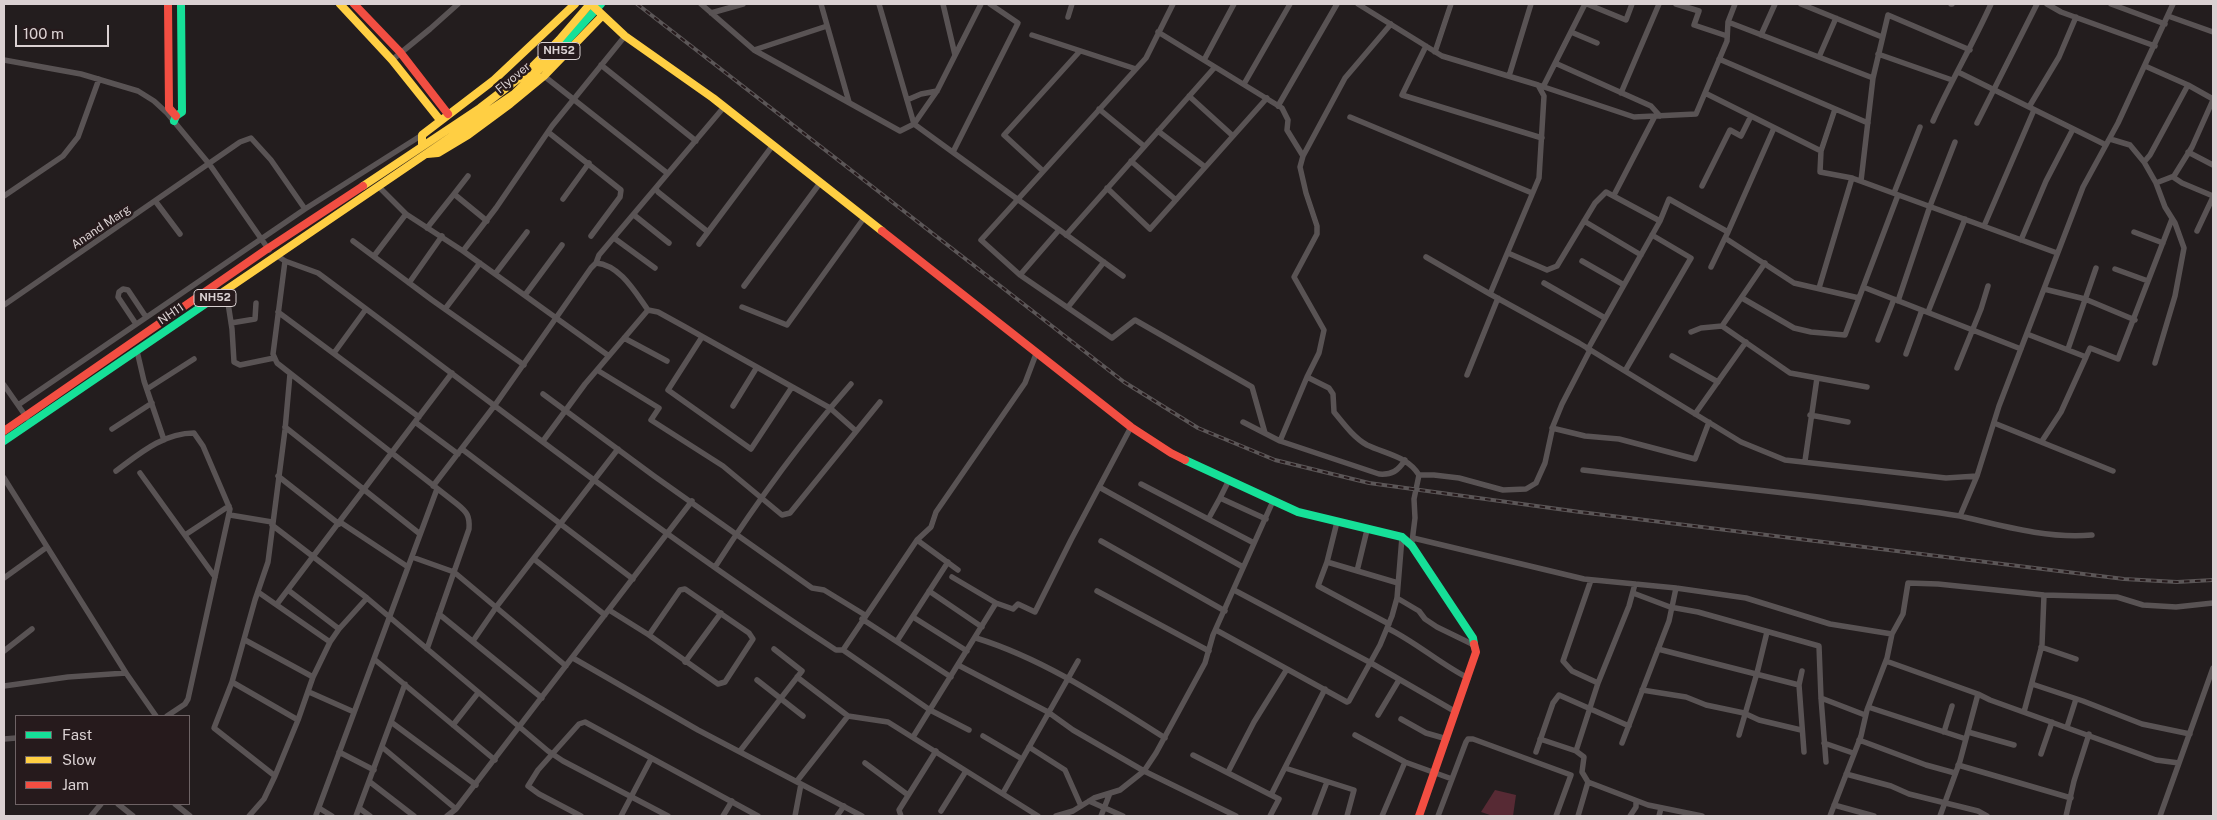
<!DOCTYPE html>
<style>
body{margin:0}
#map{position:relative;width:2217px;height:820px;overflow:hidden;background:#231d1e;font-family:"Public Sans",sans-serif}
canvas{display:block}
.frame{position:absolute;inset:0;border:5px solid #dad1d2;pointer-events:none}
.legend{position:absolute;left:15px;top:715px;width:175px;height:90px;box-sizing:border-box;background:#261a1c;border:1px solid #6e6365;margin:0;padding:6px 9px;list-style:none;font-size:15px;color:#dad1d2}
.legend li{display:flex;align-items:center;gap:10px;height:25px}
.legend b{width:25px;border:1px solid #6e6365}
.scale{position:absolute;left:15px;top:25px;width:94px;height:22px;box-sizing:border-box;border:2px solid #dad1d2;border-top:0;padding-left:6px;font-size:15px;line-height:18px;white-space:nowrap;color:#dad1d2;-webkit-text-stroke:4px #261a1c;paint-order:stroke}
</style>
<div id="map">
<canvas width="2217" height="820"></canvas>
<div class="frame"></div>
<ul class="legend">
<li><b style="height:6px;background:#16e098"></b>Fast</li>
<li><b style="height:6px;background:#ffcf43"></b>Slow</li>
<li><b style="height:6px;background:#f24e42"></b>Jam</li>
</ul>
<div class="scale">100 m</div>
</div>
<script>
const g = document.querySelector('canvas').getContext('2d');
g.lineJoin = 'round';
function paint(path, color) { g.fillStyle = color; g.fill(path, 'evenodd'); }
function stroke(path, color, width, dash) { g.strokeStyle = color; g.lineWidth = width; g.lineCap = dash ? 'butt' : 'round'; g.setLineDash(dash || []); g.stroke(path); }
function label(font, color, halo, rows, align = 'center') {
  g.font = font + ' "Public Sans",sans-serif'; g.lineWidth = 5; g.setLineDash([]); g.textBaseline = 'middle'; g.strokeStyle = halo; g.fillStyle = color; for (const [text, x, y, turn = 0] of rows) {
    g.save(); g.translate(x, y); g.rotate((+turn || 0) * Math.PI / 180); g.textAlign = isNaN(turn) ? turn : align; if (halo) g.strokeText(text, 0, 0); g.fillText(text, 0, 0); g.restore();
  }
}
paint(new Path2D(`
 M1495,790L1516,795L1513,816H1493L1481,812Z`), '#572a34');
stroke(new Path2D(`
 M701,4L754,50L900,131L914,124L937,91L981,4
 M821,4L849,102
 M879,4L914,124L1123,276
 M943,4L955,55
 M1173,4L1146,58L981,240L1020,275L1112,338L1135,320L1252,387L1265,433
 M1358,4L1442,56L1538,85L1544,96L1539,178L1490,294L1579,343L1741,442L1785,460L1946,478L1977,476L1999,406L2083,187L2118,123L2173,4
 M1587,4L1626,20L1632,4
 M1676,4L1699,11L1694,25L1727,36
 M1801,4L1882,37
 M1951,4H1952
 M2047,4L2061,12L2155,46
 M2111,4L2165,24
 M711,13L743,4
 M2168,16L2213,32
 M1068,17L1072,4
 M1728,22L1873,78
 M1391,24L1345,78L1303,156L1300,167L1306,193L1317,226V234L1294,277L1324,330L1319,353L1307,377L1329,388L1333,394L1334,412C1343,423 1354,438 1367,445C1386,454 1407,456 1419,475
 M1158,32L1282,108L1288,120L1287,130L1303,156
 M1571,32L1597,43
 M1032,35L1136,69
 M1761,35L1775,4
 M1426,46L1402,95L1542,138
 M754,50L827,26
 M1435,52L1451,4
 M1878,54L1952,80
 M1819,57L1836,18
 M1719,59L1868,123
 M4,60L81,74L138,91L154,101L167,113L210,165L269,250
 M392,60L430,29L458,4
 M1204,60L1234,4
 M1555,63L1651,106L1660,116
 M601,65L696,141
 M2145,66L2188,85L2213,99
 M1958,72L2106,145
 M544,76L667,173
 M1509,76L1531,4
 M1244,84L1290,4
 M1538,85L1634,117L1696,114L1727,41L1728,22L1735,4
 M1543,87L1585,4
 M1621,93L1659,4
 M1705,93L1821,151
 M1189,96L1233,136
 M907,100L921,94L937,91
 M1278,106L1337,4
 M2029,107L2059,57L2076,17
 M1099,109L1144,146
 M1835,109L1821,151L1820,172L1852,178L2057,253
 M1350,117L1532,193
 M1933,121C1951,81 1973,44 1991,4
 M1977,123L2037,4
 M1158,131L1205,167
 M548,132L621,190L620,197L591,236
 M2110,139L2130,145L2144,162L2156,183L2165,207L2175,223L2184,248L2175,296L2155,363
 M953,152L1018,23L990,4
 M2188,152L2213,165
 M1131,161L1176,200
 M2144,162L2150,155L2188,85
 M1043,171L1004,135L1080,51
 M2173,177L2182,183L2213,196
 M1861,181L1873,78L1888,15L1970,50
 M2156,183L2174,176L2192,147L2213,100
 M1702,186L1730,130L1741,136L1751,116
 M379,187L406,214L463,251L609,356
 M1107,188L1150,229L1267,98
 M656,189L658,192L708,232
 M1894,193L1920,127
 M454,194L468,176
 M1614,195L1655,116
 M4,196L63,156L78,137L99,79
 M563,199L589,163
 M156,202L180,234
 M634,215L669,243
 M1584,221L1641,255
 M1984,226L2034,110
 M427,228L454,194L487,221
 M2197,231L2213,197
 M1728,232L1774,128
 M2134,232L2163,243
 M1066,235L1215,67
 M614,238L655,268
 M2021,240L2046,181L2073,129
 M353,241L432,300L524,365
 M699,244L773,145
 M463,251L496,208L552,126L625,36
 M1508,253L1547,270L1557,266L1595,203L1606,192L1660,221
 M276,255L285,261L318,273C489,400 657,533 836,650H843L930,710L969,730
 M374,256L406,214
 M1426,257L1490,294
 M285,261L273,354L277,363L457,504C467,512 470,516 469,529L427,649
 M1582,261L1624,285
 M596,263L599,255L724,107
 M1711,267L1725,238
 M2115,269L2148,281
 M495,274L527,232
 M1020,275L1059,230
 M409,283L442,236
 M1544,283L1605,318
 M744,286L820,183
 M1863,287L2021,349
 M1819,288L1852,178
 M2044,289L2085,299L2135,320
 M226,290L232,329L234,362L240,365L274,358
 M525,295L562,245
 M1742,298L1794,328L1811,332L1845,335L1859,298
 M1898,301L1930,206L1955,142
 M4,305L240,142L251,138L271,160L305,209
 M742,307L787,325L864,218
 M1068,307L1104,262
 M445,309L480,263
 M278,312L419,417
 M1928,312L1965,219
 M231,323L255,319L256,303
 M136,324L118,297L119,292L123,289L128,290L146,317
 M1722,326L1765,263
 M1691,332L1701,328L1722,326L1790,373L1867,387
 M2027,334L2086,357L2061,412L2042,441
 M702,337L668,390L751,449L792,387
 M624,338L667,361
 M1878,340L1894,299
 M1588,349L1660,221L1669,199L1728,232L1725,238L1794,283L1859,298L1898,195
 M2068,349L2096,268
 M137,351L144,381L164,440
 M334,353L366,309
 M1906,354L1922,310
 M1672,356L1718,382
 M2086,357L2090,348L2118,359L2172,219
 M1957,368L1981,309L1988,286
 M597,370L659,408L651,420L723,466L782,515L790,513L880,402
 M1625,371L1691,258L1652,235
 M1467,375L1498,298
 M4,385L27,418
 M147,389L194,359
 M543,394L654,476L812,588L824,590L865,615
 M18,405L305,209L422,135
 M733,406L757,367
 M1695,414L1746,342
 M1810,415L1848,422
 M415,422L458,454
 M1243,422L1280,441L1379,474C1392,475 1398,471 1405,460
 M1994,423L2113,471
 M285,427L420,534
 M1552,428L1585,436L1619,439L1695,459L1709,422
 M112,429L152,403
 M543,441L585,384L648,310L658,312L687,328L830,408L856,431
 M1280,441L1307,377
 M462,449L633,579
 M1805,461L1817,378
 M1583,470C1709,486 1835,496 1960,516L1977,476
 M116,471C139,454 163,433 194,433L203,446L230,509L188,699L185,704L167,716
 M140,473L215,577
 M278,476L339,524
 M4,478L126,673
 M1141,484L1254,543
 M433,486L495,405L591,268L596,263C620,265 635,292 648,310
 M1099,487L1243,567
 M1220,498L1229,480
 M230,515L272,522
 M1210,516L1220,498L1266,519
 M1960,516C2003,526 2048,539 2092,535
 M340,522L408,567
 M1337,522L1327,562L1318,586L1389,624
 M272,525L367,598L548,751L563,761L668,816
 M185,535L229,506
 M1413,538L1584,579L1676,588L1746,598L1830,624L1892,634L1887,658L1867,710L1861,736L1830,816
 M917,540L958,570
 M1101,541L1225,611
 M1412,542L1415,518L1414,499L1419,475H1434L1459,478L1503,490L1526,489L1536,483L1545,463L1553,426L1562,404L1590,350
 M412,557L454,572L566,666
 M534,559L605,615
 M1327,562L1398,583
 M715,567C756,503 801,441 851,384
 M1357,571L1367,530
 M952,577L996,603
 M4,578L47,547
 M1591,580L1563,661L1572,671L1598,683
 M288,590L339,629L330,642
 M1234,590L1371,663L1456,712
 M929,591L982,627
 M1097,591L1209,651
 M258,592L330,642L313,677L298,720L275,776L214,728L232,682L255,600L268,562L285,430L290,374
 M1633,593L1670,607L1698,612L1819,646L1821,698L1826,762
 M1397,598L1419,611L1425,619L1437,627L1474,645
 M277,604L452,373
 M609,610L649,635L718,684L725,682L753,639L749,633L685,589L680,590L649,635
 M439,614L542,698
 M913,617L967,651
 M862,619L951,677
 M1387,628C1416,642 1440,664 1468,678
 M339,629L367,598
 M1216,630L1347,702L1349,701L1380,645L1392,616L1397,598L1402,537
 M1892,634L1903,614L1908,583L1938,584L2044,595L2117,597L2143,605L2176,607L2213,603
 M976,638C1044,659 1105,700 1165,738
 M245,640L313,677
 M473,641L497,606L618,449
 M897,641L948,562
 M2041,647L2076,659
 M1658,649L1799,685
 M843,650L917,540L931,527L936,512L1025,383L1036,354
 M4,651L32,629
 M573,658L698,730L862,816
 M374,659L495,760
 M1886,661L1978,694L1960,761L1940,816
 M685,662L721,613
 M958,665L1048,712L1073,730L1144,771L1236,816
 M1802,671L1799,685L1804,752
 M797,677L848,716L888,722L1038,816
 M757,680L803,716
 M232,682L298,720
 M2032,684L2083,701L2142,724L2190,734
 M4,686L68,677L126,673L156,716
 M1642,690L1686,697L1706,705L1744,713L1759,720L1801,730
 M309,692L354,712
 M1978,694L1990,700L2156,760L2179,763L2213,668
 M1821,698L1865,715
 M1868,707L1966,739
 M2024,712L2042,645L2044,595
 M1378,715L1399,680
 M1401,719L1426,733L1447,739
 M391,722L476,785
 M453,725L478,693
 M2067,727L2076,699
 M1944,732L1952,706
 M1968,732L2014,745
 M1355,735L1405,762L1452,779
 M1739,735L1757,673L1767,632
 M983,736L1022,759
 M913,737L996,603L1013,609L1018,604L1035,612L1071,540L1131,427
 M4,739L16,738
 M1540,739L1576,751L1584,757L1582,772L1588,782
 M1859,740L1926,765L1955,773
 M1622,743L1669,621L1676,588
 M1824,743L1853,753
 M382,747L456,809L692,501
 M1029,747L1065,770L1081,806
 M740,751L802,671L774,649
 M1576,751L1598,683L1629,606L1635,584
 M339,752L374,770
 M1536,752L1553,703L1559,695L1629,726
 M2041,754L2052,722
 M1193,755L1271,795L1325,689
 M865,763L908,795
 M1958,765L2071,798
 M1285,768L1354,790L1347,816
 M1228,772L1254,722L1287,669
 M1846,774L1891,786L1909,794L1978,811L1987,816
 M797,781L848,716
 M370,782L414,816
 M1003,793L1078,661
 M1089,801L1123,816
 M118,804L133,816
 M175,804L190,816
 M1834,805L1874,816
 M319,808L332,816
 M359,808L370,816
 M941,811L966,771
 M316,815L437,489
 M91,816L101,804
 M249,816L264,799L275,776
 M356,816L405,684
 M447,816L456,809
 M581,816L539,794L528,786L538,770L579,724L585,722L758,816
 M621,816L651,759
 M723,816L732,801
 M795,816L801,784
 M837,816L844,806
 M901,816L899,810L936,751
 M1056,816L1073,811L1094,798L1120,790L1144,771L1156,753L1205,663L1213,635L1273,501
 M1101,816L1110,793
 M1270,816L1279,799L1271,795
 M1314,816L1327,782
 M1382,816L1405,762
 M1438,816L1466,742L1468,739H1473L1571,775L1556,816
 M1578,816L1588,782L1648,805L1702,816
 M1630,816L1636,807V801
 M1659,816L1661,808
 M2066,816L2074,781L2089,734
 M2160,816L2179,763`), '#595354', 5.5);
stroke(new Path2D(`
 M552,57L601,4
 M174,121L176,116L182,112L181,4
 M4,441L220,294
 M1185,460L1298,512L1402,537L1412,546L1473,638L1474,644`), '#16e098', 8);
stroke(new Path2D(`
 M340,4L392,60L440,120
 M593,6L625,36L713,98L882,231
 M422,146V135L494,80L575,4
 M427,154L438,153L468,135L510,104L544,76L602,16
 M363,186L480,108L527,72L559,40L590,4
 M220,294L514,94L552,57`), '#ffcf43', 8);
stroke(new Path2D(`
 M168,4L169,108L176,116
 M354,4L400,52L448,114
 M882,231L1131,427L1171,453L1185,460
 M4,431L267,249L363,186
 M1419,816L1476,652L1474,644`), '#f24e42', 8);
const rail = new Path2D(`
 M637,4L1124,382L1198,428L1275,460L1369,483L1580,512L2124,579L2177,582L2213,580`);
stroke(rail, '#5b5657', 4);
stroke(rail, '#261a1c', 2, [5.5]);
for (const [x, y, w] of [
 [559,51,42],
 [215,298,42]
]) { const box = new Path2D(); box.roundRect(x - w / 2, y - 8.5, w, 17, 4); g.fillStyle = '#261a1c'; g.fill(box); stroke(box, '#dad1d2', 1); }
label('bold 11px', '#dad1d2', null, [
 ["NH52",559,51],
 ["NH52",215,298]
]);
label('12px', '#dad1d2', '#261a1c', [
 ["Flyover",513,78,-40],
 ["Anand Marg",101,227,-34],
 ["NH11",171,314,-34]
]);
</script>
